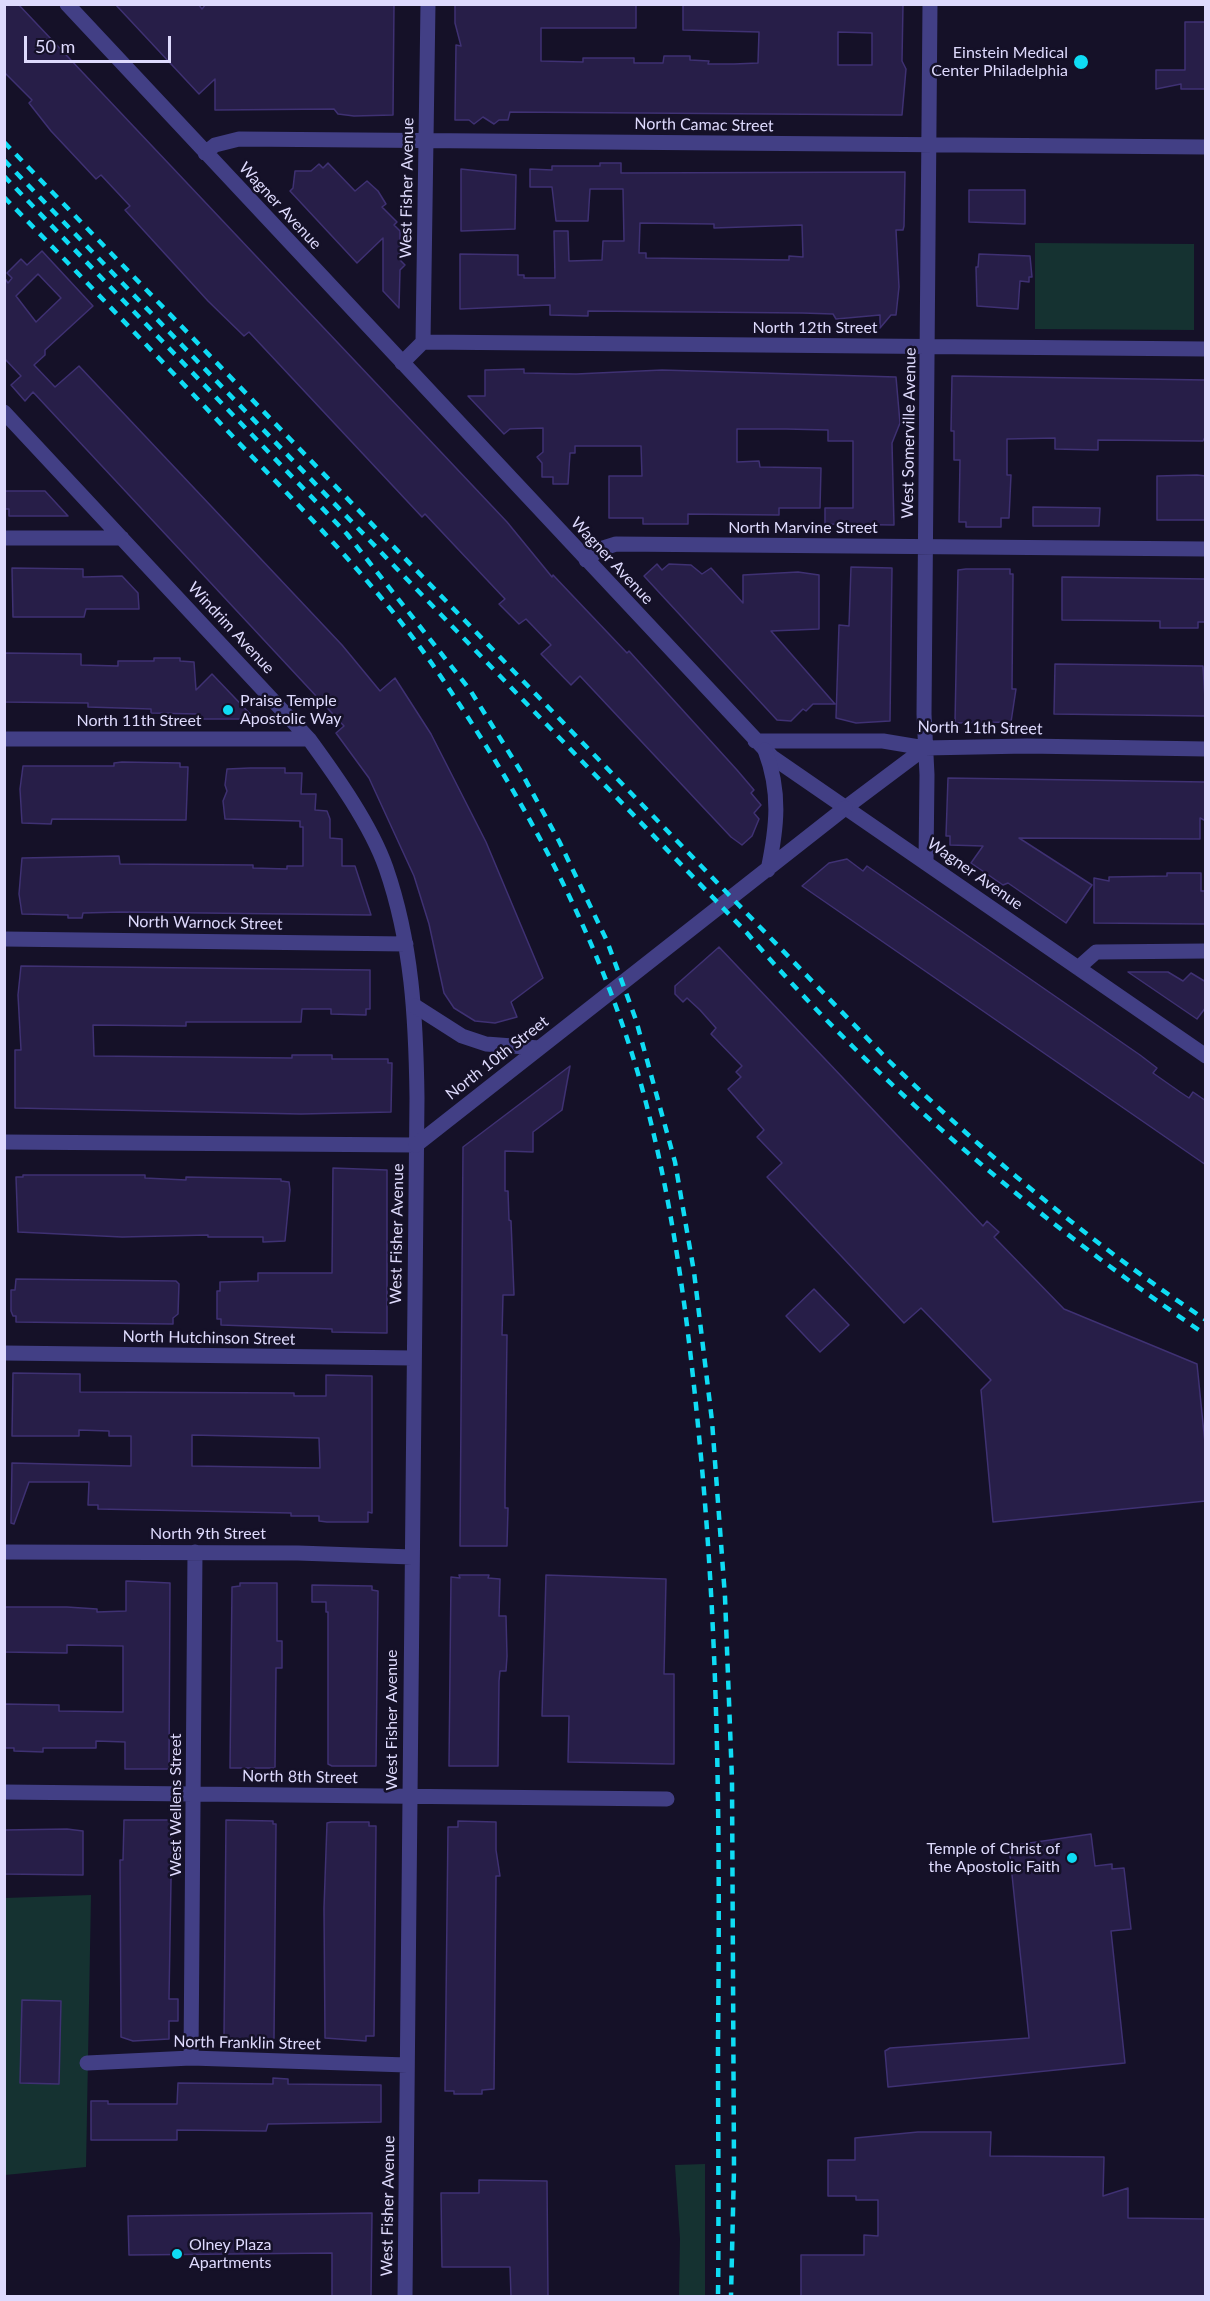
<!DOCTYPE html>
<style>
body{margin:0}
#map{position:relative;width:1210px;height:2301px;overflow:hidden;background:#151128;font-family:Lato,sans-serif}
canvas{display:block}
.frame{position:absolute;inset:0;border:6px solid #dedafd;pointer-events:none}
.scale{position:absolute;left:24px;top:36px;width:147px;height:27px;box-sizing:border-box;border:3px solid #dedafd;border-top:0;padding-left:8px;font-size:18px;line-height:21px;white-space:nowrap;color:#dedafd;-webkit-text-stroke:4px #151128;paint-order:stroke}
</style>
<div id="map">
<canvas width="1210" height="2301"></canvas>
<div class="frame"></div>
<div class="scale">50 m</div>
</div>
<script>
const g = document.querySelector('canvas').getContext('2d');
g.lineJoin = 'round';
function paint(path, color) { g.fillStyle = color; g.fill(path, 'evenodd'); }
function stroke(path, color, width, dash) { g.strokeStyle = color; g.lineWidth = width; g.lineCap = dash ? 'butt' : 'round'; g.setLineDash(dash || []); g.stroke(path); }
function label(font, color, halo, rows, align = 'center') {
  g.font = font + ' Lato,sans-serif'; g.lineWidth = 5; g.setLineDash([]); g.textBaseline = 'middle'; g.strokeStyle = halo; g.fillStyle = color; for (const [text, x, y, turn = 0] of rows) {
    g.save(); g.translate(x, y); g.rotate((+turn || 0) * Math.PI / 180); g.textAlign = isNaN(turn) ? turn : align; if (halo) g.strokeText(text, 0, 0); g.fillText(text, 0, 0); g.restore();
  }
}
paint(new Path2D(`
 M1035,243L1194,244V330L1035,329Z
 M91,1895L86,2167L5,2175V1898Z
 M705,2164V2296H679L680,2239L675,2165Z`), '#153231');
const building = new Path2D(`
 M4,4H18L507,522L552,577L553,575L627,653L629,651L737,770L754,790L751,793L761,805L754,813L759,819L752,836L742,845L731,837L580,676L571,685L541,654L551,645L526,619L519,624L499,604L505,599L456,547L425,514L422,517L249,332L244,336L208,301L125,210L130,206L101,175L96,179L51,131L29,103L32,100L4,72Z
 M115,4H198L202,9L206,4H394L393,115L354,116L338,114L334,109L215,110V79L199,94Z
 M455,4H636V28H541V61L583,62V58H634V63H663L664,56H690V60L709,61L708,64H734L758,63L759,32L683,30V4H903L902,61L906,69L902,115L510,112L508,120H499L494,124L483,117L474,124L469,120H455L456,45L461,46L455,23ZM838,32L872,33V65H838Z
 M1185,22H1206V89H1181V84L1156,89V70H1185Z
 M328,163L355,191L367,181L378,191L386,204L382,207L397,222L394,225L400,231V260L405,265L400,270L399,308L383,291V238L357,263L290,191L293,188L295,171H311L319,164L323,168Z
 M600,163H621V173L905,172L904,226L903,230H896L899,287L896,315H891L880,328V315L836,319L833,314L802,313L588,311V316L550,315V305L460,309V254L518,255V275H524V278H555L554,231H568L569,261L602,260L603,241H624L623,189H590L588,221H556L552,187H530V169L552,170V166H600ZM640,223L714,224V228L802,225L803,257L789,256V260L646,258V253H639Z
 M461,169L516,175L515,229L461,231Z
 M969,190H1025V224L969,222Z
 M42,251L93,306L45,350V355L34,365L55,387L79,366L342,645L380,691L395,678L431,734L486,842L543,978L511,1002L517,1017L495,1023L475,1021L454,1008L444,993L429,924L414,876L369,778L336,733L344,726L33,392L25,401L11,385L21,376L4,358V277L8,283L12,278L7,273L21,259L27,265ZM38,274L61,298L36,322L16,296Z
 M979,254L1030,256L1032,277H1029V282L1020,281L1018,309L977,306L976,267H978Z
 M524,369V373L576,374L662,370L896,377L900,423L892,443L894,525L825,524V508H853V441H828V430L786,429H737V462L759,461L760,467L821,468L820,508H779V515L688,514V524H643V518H609V476H642L641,446H575V453H570L568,484H553V477H542V463L537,457L543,452V428L510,429L504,434L468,396H485V370Z
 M952,376L1206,380L1205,437L1203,441L1098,440V450L1055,449V438L1007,439V475H1011L1009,518H1001V527H966V522H959L960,460H954V431H951Z
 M1197,475L1206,476V520H1157V476Z
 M4,491H45L68,516H9V509H4Z
 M1033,507L1100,508L1099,526H1033Z
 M657,564L662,570L669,564L691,565L702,574L711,568L743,603V575L798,572L819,575V629L771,631L835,704H813L806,711L803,709L791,721L777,720L644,576Z
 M851,567L892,568L890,721L856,723L836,718L839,625L849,626Z
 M12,568L83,569V577L122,576L138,593L139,609H86L84,617H13Z
 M966,569H1010V574H1013L1012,689H1016L1011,722L955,723L958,570Z
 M1062,577L1206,579V622H1198V628H1160V621L1062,620Z
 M5,653L81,654V665L118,666V661H154V658H180V661L194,662L196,690L212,674L255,719H198V714L151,713V709L88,707V703L4,702Z
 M1055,664L1203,666L1206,716L1054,714Z
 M122,762L180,763V767H188L186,820L52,819L51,824L22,823L20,789L23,766H114V763Z
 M250,768H285V773H302L301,794H316L315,810L327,811L330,819V838L342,839V866H355L371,915L121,912L83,913L82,918H68V915L22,914L19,894L22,858L119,856L120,864L253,865V868L287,869V866H303V827H300V821L225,819L223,801L227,791L225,785L227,769Z
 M948,778L1206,782V821L1200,818V839L1019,838L1092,885L1066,923L1008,883L1003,885L971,863L983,846L950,845V836H946Z
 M847,859L863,871L867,866L1140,1055L1157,1068L1153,1073L1180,1092L1189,1098L1193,1092L1206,1101V1165L802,886L829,863Z
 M1167,873H1201V891H1206V924L1094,923V878L1109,881V877L1167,876Z
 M719,947L983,1226L987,1221L999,1232L994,1237L1064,1309L1197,1364L1206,1453V1501L993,1522L981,1390L991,1380L921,1308L904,1323L767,1177L782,1163L757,1137L764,1130L728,1089L741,1077L736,1072L742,1066L711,1034L716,1028L700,1010L687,998L683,1002L675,994V986Z
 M21,966L370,970V1009H366V1015L331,1014V1009H302L301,1022H186V1026L93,1025L94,1056L292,1058V1055H332V1059H388V1063H392L391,1112L301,1114L15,1108V1050H21L18,995Z
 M1128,972H1168L1183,981L1191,973L1206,982V1007L1197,1019Z
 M570,1066L562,1110L533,1132V1152L505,1151V1191H508L509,1220L511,1221L514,1295H503L502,1335H507L505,1488V1508H508L507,1546H460L463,1147Z
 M333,1168L387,1170V1333L332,1332V1329L221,1325V1319H217V1291H220V1282L258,1281V1273H332Z
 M23,1175H145V1178L186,1180V1177L281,1179V1181L289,1182L290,1190L285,1241L263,1242V1237H208V1235L122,1237L18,1232L16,1177H23Z
 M16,1279L176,1281L179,1284L178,1314L173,1318V1324L16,1322V1316H13L11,1311V1290H15Z
 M814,1289L849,1325L820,1352L786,1316Z
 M13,1373L80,1374V1392L294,1393V1396H326V1375L372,1376V1513L368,1512V1522H327L319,1521V1516H291V1513L98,1509V1505H88L89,1482H29L14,1524L11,1523L12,1463L131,1466V1436H109V1431L79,1430V1436H12ZM192,1435L319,1438L320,1468L192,1466Z
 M459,1575H489L488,1578L500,1579L499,1616H506L507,1656L506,1671H500L499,1681L498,1766H449L451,1577L460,1578Z
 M546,1575L666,1579L664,1674H674V1764L568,1762L569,1716H542Z
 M126,1581L170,1583L169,1769H125V1742L96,1741V1748H43V1752L14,1751V1748H4V1704L59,1705V1711L123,1712V1646L67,1645V1653L4,1652V1607H67L97,1609V1612L126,1611Z
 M240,1583H277V1641H282V1668H276L275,1768H230L232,1587L240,1586Z
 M312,1585L372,1586V1590L378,1591L376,1766H332L328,1764V1612H326V1602H312Z
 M124,1820H172L169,1999H178V2021H169V2039L133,2041L121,2037L120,1860H123Z
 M226,1820L273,1821V1824H276L274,2038L271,2042L224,2039Z
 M458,1821L496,1822V1850L500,1876H496L494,2089L482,2090V2094H454V2091H445L448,1827H458Z
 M331,1822H369V1826H376L374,2036H366V2041L325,2038L324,1908L327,1823Z
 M67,1829L83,1831V1875L4,1874V1830Z
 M1091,1834L1095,1866L1112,1864V1869L1124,1868L1131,1929L1111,1931L1125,2063L888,2087L885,2051L890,2048L1029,2038L1009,1846Z
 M22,2000L61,2001L59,2084L20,2083Z
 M273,2078L288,2079V2084L381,2085V2122L268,2124L266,2131L177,2130V2140H91V2101H108V2104H177L178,2083L273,2084Z
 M918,2132H991L990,2156L1104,2157L1103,2196L1128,2188V2218L1206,2219V2296H801V2255H864V2235L878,2236V2200H856V2196H828V2160H855V2138Z
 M479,2180L547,2181L548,2296H511L510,2267H442L441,2193H479Z
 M372,2213L371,2296H332V2253L129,2255L128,2216Z`);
paint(building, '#271e48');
stroke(building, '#3f3173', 1.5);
stroke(new Path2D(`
 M67,4L772,757L1206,1056
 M205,153L215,145L239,139L1206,147
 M423,342L1206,349
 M402,363L423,342L428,4
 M4,412L309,739C336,776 371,825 386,868C412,943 416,1019 417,1098L405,2296
 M4,538H122
 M586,560L600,549L616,544L1206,549
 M4,739H309
 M755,741H883L925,748L1027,746L1206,749
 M845,808L925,748
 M926,862L927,775L924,714L930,4
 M4,939L406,944
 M1078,968L1096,952L1206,951
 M4,1142L416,1145
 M4,1353L413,1358
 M4,1552L298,1553L412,1557
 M4,1792L667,1799
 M191,2058L195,1552
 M87,2063L191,2058L407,2065`), '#423f85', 15);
stroke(new Path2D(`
 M765,750C781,792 777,827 768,870
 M415,1006L462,1036L486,1044L539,1048
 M416,1145L845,808`), '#423f85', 15);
stroke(new Path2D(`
 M4,142L889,1061C987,1156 1092,1244 1206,1320
 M4,160L747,933C880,1088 1038,1220 1206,1335
 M4,176L347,534L470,690L520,770L559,841L607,941L636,1020L675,1162L694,1272L712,1421L725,1597L732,1780L734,2169L731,2296
 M4,197C83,278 161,360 238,442C308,515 379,587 437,671C522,795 597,931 639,1077C675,1205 690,1336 702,1468C719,1658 720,1849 718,2040C718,2125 719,2211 718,2296`), '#0fdcf4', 4.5, [9, 8]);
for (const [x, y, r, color] of [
 [1081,62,8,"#0fdcf4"],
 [228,710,6,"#0fdcf4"],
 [1072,1858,6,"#0fdcf4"],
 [177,2254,6,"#0fdcf4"]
]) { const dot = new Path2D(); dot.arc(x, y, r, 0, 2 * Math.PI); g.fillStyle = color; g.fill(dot); stroke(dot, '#151128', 2); }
label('16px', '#dedafd', '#151128', [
 ["Einstein Medical",1068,53],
 ["Center Philadelphia",1068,71],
 ["Praise Temple",240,701,"left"],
 ["Apostolic Way",240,719,"left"],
 ["Temple of Christ of",1060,1849],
 ["the Apostolic Faith",1060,1867],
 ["Olney Plaza",189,2245,"left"],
 ["Apartments",189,2263,"left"]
], 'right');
label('16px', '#dedafd', '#151128', [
 ["North Camac Street",704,125,1],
 ["West Fisher Avenue",407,188,-89],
 ["Wagner Avenue",280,206,47],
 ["North 12th Street",815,328],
 ["West Somerville Avenue",909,433,-89],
 ["North Marvine Street",803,528],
 ["Wagner Avenue",612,561,47],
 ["Windrim Avenue",231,628,47],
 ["North 11th Street",139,721],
 ["North 11th Street",980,728,1],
 ["Wagner Avenue",975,874,35],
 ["North Warnock Street",205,923,1],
 ["North 10th Street",497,1058,-38],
 ["West Fisher Avenue",397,1234,-89],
 ["North Hutchinson Street",209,1338,1],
 ["North 9th Street",208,1534],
 ["West Fisher Avenue",392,1720,-90],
 ["North 8th Street",300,1777,1],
 ["West Wellens Street",176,1805,-90],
 ["North Franklin Street",247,2043,1],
 ["West Fisher Avenue",388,2206,-89]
]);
</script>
